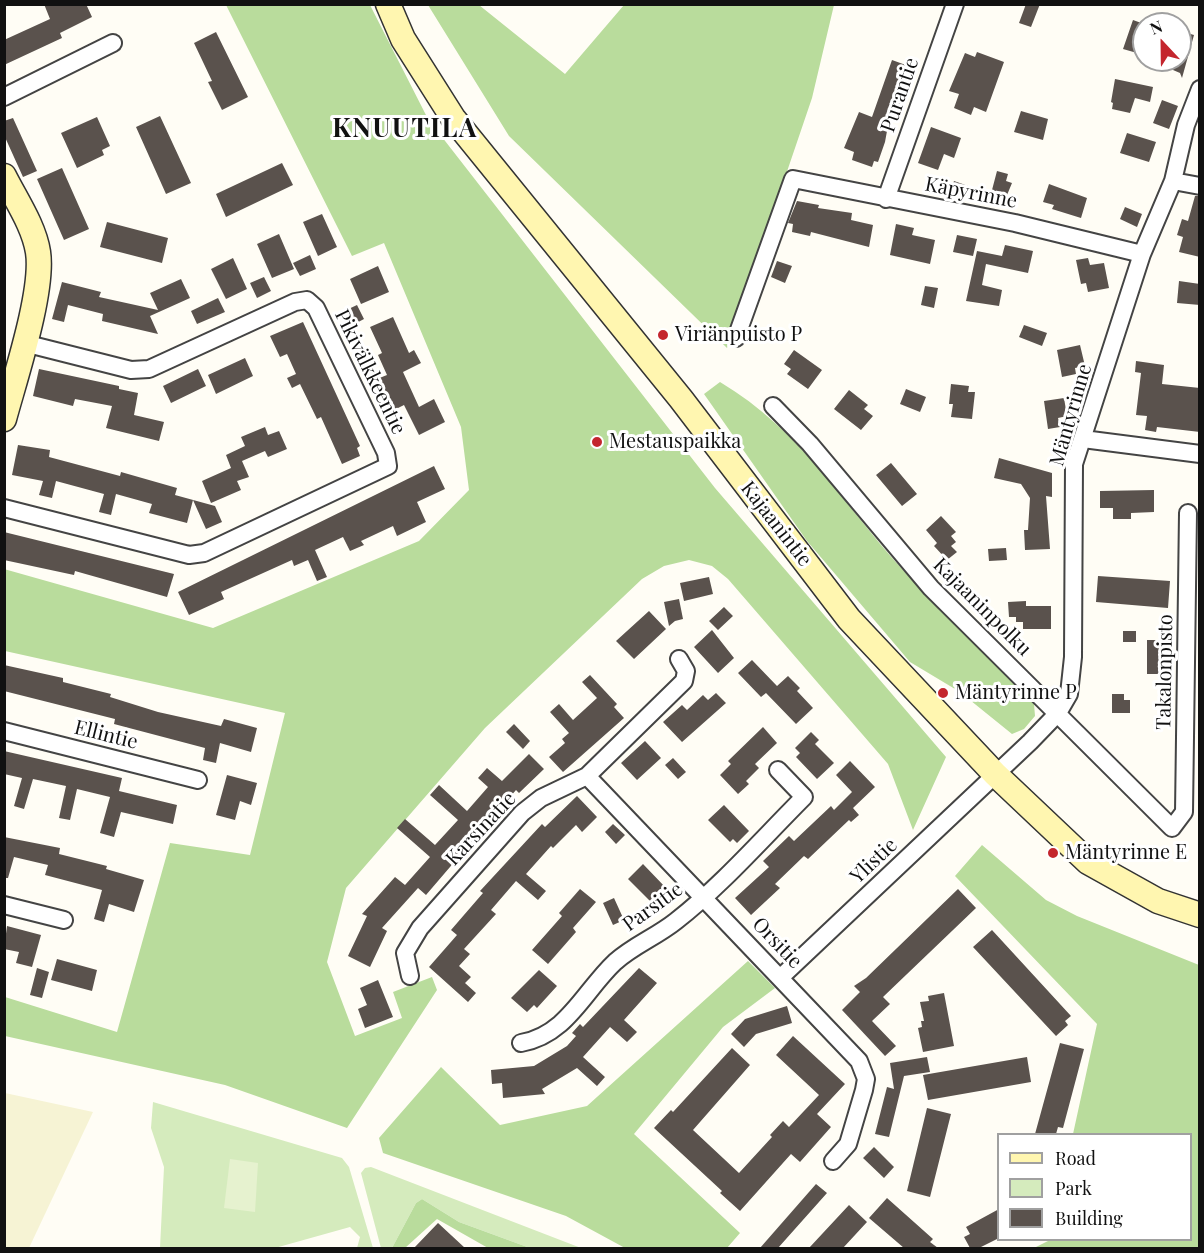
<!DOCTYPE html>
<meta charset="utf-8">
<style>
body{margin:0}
#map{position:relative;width:1204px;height:1253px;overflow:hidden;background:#fffdf5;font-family:"Playfair Display",serif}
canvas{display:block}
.frame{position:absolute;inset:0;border:6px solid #111;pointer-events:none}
.legend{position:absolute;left:997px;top:1133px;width:195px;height:108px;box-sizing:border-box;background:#fff;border:2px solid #a0a0a0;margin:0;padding:8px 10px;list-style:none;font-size:18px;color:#111}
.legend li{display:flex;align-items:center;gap:12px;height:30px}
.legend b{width:30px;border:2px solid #a0a0a0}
.north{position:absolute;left:1132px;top:12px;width:60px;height:60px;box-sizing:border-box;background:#fff;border:2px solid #a0a0a0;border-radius:50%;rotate:338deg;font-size:16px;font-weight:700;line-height:24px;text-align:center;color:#111}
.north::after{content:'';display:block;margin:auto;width:21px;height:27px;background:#c4262e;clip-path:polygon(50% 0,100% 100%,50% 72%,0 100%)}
</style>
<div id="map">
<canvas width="1204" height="1253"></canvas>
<div class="frame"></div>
<ul class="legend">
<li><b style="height:8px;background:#fff6b0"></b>Road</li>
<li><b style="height:16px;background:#d5ebbd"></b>Park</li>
<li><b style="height:16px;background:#5a524d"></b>Building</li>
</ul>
<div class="north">N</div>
</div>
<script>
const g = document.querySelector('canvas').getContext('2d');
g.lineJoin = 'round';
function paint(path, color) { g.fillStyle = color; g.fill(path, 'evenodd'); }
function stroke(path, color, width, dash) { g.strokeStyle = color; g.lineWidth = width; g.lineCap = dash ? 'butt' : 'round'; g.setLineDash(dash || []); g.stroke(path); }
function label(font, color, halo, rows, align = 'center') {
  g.font = font + ' "Playfair Display",serif'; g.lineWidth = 6; g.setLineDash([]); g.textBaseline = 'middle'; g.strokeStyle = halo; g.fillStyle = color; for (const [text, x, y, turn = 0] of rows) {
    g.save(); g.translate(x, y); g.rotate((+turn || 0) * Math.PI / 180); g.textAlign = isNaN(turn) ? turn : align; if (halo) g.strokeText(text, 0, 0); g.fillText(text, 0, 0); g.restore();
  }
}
paint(new Path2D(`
 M5,1093L93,1112L29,1248H5Z`), '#f6f3d4');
paint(new Path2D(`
 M153,1102L342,1158L349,1167L373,1248H357L360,1237L350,1227L275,1248H160L164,1167L151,1128Z
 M371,1167L581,1248H530L459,1222L422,1199L416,1203L392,1248H381L361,1173L365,1168Z`), '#d5ebbd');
paint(new Path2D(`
 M226,5H370L428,119L715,488L946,757L913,830L888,764L728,579L712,566L689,560L664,566L642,579L485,728L346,888L327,962L355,1036L402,1018L393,992L432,977L437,990L347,1128L225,1085L5,1036V997L117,1032L170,843L250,855L285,713L5,651L4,569L213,628L419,541L469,490L461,427L384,243L352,256Z
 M428,5H479L565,74L624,5H834L812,98L727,348L509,136Z
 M720,382C802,431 841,502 903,570C944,616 990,659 1034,704L1035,716L1024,729L1012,734L960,692L910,662L807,541L704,394Z
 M982,845L1046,900L1077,916L1199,965V1248H1034L1050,1240H1190V1134H1073L1097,1024L955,876Z
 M748,961L775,988L723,1027L634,1134L740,1233L727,1248H625L566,1216L383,1153L379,1138L441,1067L500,1125L587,1106Z
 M422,1199L459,1222L530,1248H488L437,1219L405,1248H392L416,1203Z`), '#b9dc9c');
paint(new Path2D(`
 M230,1159L258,1163L255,1212L224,1208Z`), '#e6f2cf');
paint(new Path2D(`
 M44,4H86L92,17L60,33L62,38L4,65V40L50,19Z
 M1026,4H1040L1031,27L1019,23Z
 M1133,20L1144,24V55L1123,49Z
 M1180,31L1194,35L1182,78L1180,73L1173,70L1175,60H1180Z
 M216,32L248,97L222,110L208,82L212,81L194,43Z
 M977,52L1004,62L986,112L974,107L971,115L954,108L959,94L949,91L965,53L975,57Z
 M892,60L914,68L900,108L892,106L883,130L887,131L885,142L878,162L874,161L872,167L852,160L854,152L844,148L859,112L872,117Z
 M1115,79L1153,87L1150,102L1135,98L1130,113L1112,109L1113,103L1111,102Z
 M1162,100L1178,106L1169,129L1153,123Z
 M1021,111L1048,119L1043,140L1014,132Z
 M160,116L191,183L166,194L136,127Z
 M97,117L110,146L102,150L104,155L77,168L61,133Z
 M13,118L37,171L23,177L4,135V121Z
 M931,127L961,138L954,158L944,154L938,170L918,163Z
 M1127,133L1156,142L1149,162L1120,153Z
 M282,163L293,185L226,217L216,194Z
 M62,168L89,229L64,240L37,179Z
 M997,171L1008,174L1006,181L1012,183L1007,195L992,190Z
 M954,181L974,188L970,199L950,192Z
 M1049,184L1087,198L1081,218L1052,209L1054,205L1043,202Z
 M1195,196H1200V257L1179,252L1183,237L1177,235L1182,219L1188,221Z
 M797,201L819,205L818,208L852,213L851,220L873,225L869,247L811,232L810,236L792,232L793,224L788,223Z
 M1125,207L1142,214L1137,227L1120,219Z
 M322,214L337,247L318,256L303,222Z
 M107,222L168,238L162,263L100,247Z
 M896,224L914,228L912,235L935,240L930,264L890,255Z
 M279,234L294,269L272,278L257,244Z
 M957,235L977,239L973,256L953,252Z
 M1005,245L1033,251L1028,273L986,264L982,285L1002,290L999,306L966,301L977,251L1002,256Z
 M310,255L316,269L300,276L293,263Z
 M233,258L247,289L226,299L211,269Z
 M1088,258L1090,265L1104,263L1109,288L1088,292L1086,283L1081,284L1076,260Z
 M777,261L792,266L785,283L771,277Z
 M378,266L389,292L361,304L350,279Z
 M264,277L271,291L257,298L250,283Z
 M181,279L190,298L150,316L158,334L102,321L103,314L68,305L64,322L52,319L62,282L101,292L99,297L158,310L150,293Z
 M1179,281L1200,284V305L1177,303Z
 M925,286L938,288L934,308L921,305Z
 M218,298L225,312L197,324L191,311Z
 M357,305L364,319L347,328L340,313Z
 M393,317L409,353L414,350L421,363L403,372L419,407L434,399L445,422L419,435L404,405L392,411L377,379L387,375L378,355L382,353L370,327Z
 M303,322L360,446L357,448L360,456L342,464L321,417L317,419L300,384L292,388L287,378L296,374L287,354L280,357L270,336Z
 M1024,325L1047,333L1042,346L1019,337Z
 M1080,345L1085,366L1075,368L1076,374L1062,377L1057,350Z
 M794,350L822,370L808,389L787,374L791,369L784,364Z
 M245,358L253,376L216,394L208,375Z
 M1136,361L1164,365L1162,384L1200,388V432L1157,427L1156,432L1145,430L1147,416L1136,415L1141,373L1135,372Z
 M39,369L119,386V389L138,393L134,415L164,422L159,441L106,428L112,406L75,399L73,406L33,396Z
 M198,369L206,386L171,403L163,386Z
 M951,384L969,386L968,392H975L972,419L951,417L953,404H949Z
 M906,389L926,397L920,412L900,404Z
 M849,390L868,405L864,409L873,416L861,430L834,409Z
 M1064,398L1067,416L1058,418L1060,427L1048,429L1044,401Z
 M265,427L268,435L279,431L287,449L268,457L265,451L242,461L249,477L237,481L241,490L211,503L202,481L231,468L226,455L245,446L241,437Z
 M18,445L50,450L49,457L120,476L121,472L177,488L175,495L215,506L222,522L206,529L193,500L187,523L149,513L152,504L116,494L111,515L99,512L104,494L56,481L52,498L39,495L43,481L12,475Z
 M999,458L1052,473V497L1046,496L1050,549L1025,550L1024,530H1028L1030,498L1021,484L994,478Z
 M891,463L917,494L902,506L876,475Z
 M434,466L445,489L417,502L426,522L397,536L393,526L361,541L364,545L350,551L343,537L315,550L327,577L317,581L308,560L294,566L292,560L221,592L224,599L189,615L178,592Z
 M1154,490V512L1131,513V519H1113V508H1100V491Z
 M941,516L956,532L951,536L956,542L951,546L957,552L947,560L934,546L937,543L926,530Z
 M4,532L174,574L167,597L75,571L74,575L4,560Z
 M1006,548L1007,560L989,561L988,549Z
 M1098,576L1170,581L1168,608L1096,602Z
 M709,577L713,594L684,601L680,583Z
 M679,599L683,619L675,621L669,626L664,602Z
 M1026,601V606H1051V629H1023V622H1016V617H1009L1008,602Z
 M724,607L733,616L718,630L709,621Z
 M649,611L666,629L634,659L616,641Z
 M712,630L734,658L718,673L694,647Z
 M1123,631H1136V642H1123Z
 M1147,640H1170V674H1147Z
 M752,660L777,686L788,676L800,688L797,691L813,708L796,724L766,693L761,697L738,673Z
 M4,665L63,678V682L111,694L110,697L158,712L221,726L224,719L257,728L251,752L220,743L216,763L203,760L205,748L114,724L115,719L4,691Z
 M590,675L617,704L614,707L624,718L563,772L549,757L565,743L562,739L569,733L550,712L559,704L573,720L597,698L582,682Z
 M716,693L726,703L682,742L663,722L682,705L687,710L703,695L708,700Z
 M1112,694H1124V700H1130V713H1112Z
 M514,724L530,741L523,749L506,732Z
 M763,727L777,743L755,764L759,768L746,781L749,784L738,794L720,775L731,764L728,761Z
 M811,732L819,740L815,744L834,763L817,779L796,757L800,753L795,748Z
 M645,741L661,758L637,780L621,763Z
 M4,751L122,778L119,791L177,805L173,824L121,812L114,837L100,833L110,797L77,789L70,820L59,818L66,786L33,779L24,809L14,806L22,778L4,774Z
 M529,754L544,769L519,793L516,790L426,895L418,888L382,928L387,931L370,967L348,956L367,916L362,914L395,877L405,885L430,857L397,828L405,819L435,845L458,820L430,795L439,785L467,811L488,787L478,778L487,768L502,781Z
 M673,758L686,772L678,779L665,765Z
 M850,761L875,787L853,808L859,815L851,822L849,820L808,859L804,856L775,884L780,888L751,915L735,898L769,867L763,861L789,836L794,841L831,806L834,810L852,792L836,775Z
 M227,775L257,783L251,805L240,801L235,820L216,815Z
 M577,796L597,817L582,832L576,825L553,848L551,846L526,874L546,891L538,900L516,881L491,910L496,914L464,949L470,954L459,966L471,977L465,983L476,993L468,1002L429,967L457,935L451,930L483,893L480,891L542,824L545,827Z
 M724,805L749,831L737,843L733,839L730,842L708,820Z
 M613,824L625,835L616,844L605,832Z
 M4,837L60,848L59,854L107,866L106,869L144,880L134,912L109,904L104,922L94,919L102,890L45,875L48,865L14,857L8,878H4Z
 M643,864L667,889L652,903L628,879Z
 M580,889L596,902L573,928L576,932L548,964L532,950L562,916L559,913Z
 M958,889L976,908L883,997L890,1004L872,1021L896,1046L885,1056L842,1010L860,992L854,986L866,978Z
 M614,898L624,920L613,925L603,903Z
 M7,926L41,935L32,967L16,963L19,952L4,949Z
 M992,930L1071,1016L1065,1021L1068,1025L1056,1036L973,947Z
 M57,959L97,970L92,991L51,980Z
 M37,968L49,972L42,998L30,995Z
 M639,968L657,983L624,1020L637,1032L627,1042L610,1027L583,1057L605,1077L597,1086L577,1068L542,1089L545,1094L503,1098L502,1083L492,1084L491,1070L534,1066L567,1046L576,1036L572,1033L580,1024L583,1027Z
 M539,970L557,986L537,1008L534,1005L527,1012L511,998Z
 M378,980L393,1017L365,1028L358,1009L367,1005L360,988Z
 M944,993L954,1046L923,1052L918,1028L922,1027L921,1021H924L920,1002L929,1001L928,996Z
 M787,1006L792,1023L756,1034L744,1047L731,1034L745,1019Z
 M793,1036L845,1084L817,1114L831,1127L800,1162L791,1154L740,1211L720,1193L722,1191L654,1128L671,1110L673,1112L732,1048L750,1065L693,1130L739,1173L772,1137L770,1135L783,1121L789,1127L819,1095L776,1055Z
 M1060,1043L1084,1049L1063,1128L1058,1127L1056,1134H1035Z
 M927,1057L930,1072L904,1076L889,1137L875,1134L887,1087L894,1089L890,1063Z
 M1027,1057L1031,1082L928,1100L923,1075Z
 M927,1108L951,1114L930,1197L907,1191Z
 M874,1147L894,1167L884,1178L863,1158Z
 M816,1184L827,1193L778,1248H760Z
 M887,1198L933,1239L930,1242L938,1248H904L869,1218Z
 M849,1205L867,1222L843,1248H809Z
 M999,1209V1238L979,1248H970L964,1237L970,1234L966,1227Z
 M438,1223L465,1248H414Z`), '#5a524d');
const street = new Path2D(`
 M4,97L113,43
 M1173,181L1200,186
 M886,199L955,4
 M736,338L793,179L1015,223L1142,254
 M773,406L810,444L931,588L1172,828L1184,812L1188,513
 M1083,439L1200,454
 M4,508L189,555L204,553L388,466L386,453L316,308L307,300L295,302L149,369L131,370L24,343
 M4,731L198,780
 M587,776L859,1061L866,1079L864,1090L848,1144L833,1161
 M4,905L64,920
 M410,976L405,953L420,928L522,813L541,798L587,776L684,681L686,671L679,659
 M781,977L1030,742L1058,713L1069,694L1073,657L1074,464L1142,254L1173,181L1186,125L1200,89
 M521,1043C567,1035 584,991 615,962C634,945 656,937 676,921C721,886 763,838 804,797L778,770`);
const secondary = new Path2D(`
 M388,4L403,39L453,118L681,399L849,619L995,774L1088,862L1158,901L1200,915
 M4,176C16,200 34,226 38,252C44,291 15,378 4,419`);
stroke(street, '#444', 20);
stroke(secondary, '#333', 27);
stroke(street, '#fff', 16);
stroke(secondary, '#fff6b0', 24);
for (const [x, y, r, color] of [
 [663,335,6,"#c4262e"],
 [597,442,6,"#c4262e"],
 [943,693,6,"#c4262e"],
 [1053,853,6,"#c4262e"]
]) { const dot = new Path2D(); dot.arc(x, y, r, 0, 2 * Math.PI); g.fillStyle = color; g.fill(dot); stroke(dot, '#fff', 2); }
label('20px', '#111', '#fff', [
 ["Purantie",900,95,-71],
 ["Käpyrinne",971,193,11],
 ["Pikivälkkeentie",370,372,64],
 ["Mäntyrinne",1071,415,-74],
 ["Kajaanintie",776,524,52],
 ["Kajaaninpolku",982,607,45],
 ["Takalonpisto",1165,672,-89],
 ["Ellintie",106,735,14],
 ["Karsinatie",481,829,-47],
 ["Ylistie",874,861,-43],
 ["Parsitie",653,907,-36],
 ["Orsitie",777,943,46]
]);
label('20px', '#111', '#fff', [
 ["Viriänpuisto P",675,335],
 ["Mestauspaikka",609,442],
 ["Mäntyrinne P",955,693],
 ["Mäntyrinne E",1065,853]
], 'left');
g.letterSpacing = '1.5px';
label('bold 26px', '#111', '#fff', [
 ["KNUUTILA",405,129]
]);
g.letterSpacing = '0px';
</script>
